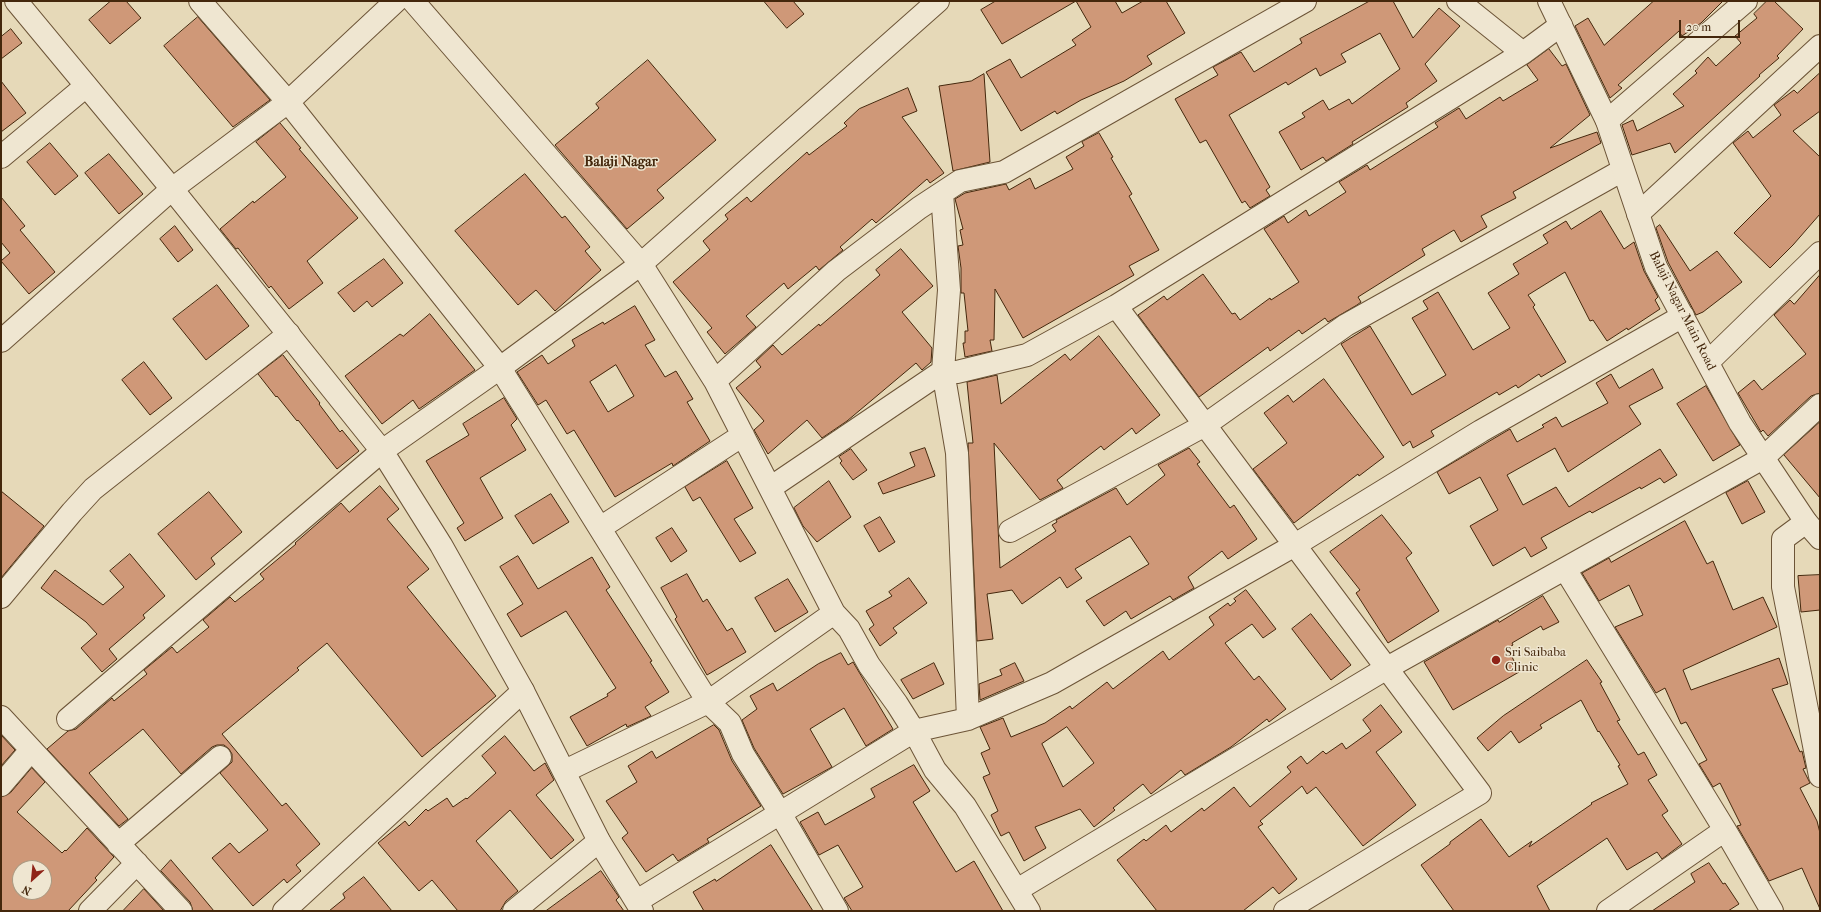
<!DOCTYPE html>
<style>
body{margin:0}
#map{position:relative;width:1821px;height:912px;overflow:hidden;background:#e6d9b8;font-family:"IM FELL French Canon",serif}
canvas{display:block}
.frame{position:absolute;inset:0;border:2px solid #44270c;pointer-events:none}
.north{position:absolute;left:12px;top:860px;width:40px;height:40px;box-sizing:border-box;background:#efe6d1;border:1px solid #ab9a82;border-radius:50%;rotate:207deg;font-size:11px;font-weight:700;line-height:16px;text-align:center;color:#44270c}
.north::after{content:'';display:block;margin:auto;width:14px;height:18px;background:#8f2418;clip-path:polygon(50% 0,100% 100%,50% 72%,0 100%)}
.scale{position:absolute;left:1679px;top:20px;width:61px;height:18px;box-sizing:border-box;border:2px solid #44270c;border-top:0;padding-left:5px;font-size:12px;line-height:14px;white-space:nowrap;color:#44270c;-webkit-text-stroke:3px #efe6d1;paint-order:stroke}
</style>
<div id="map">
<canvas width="1821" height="912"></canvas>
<div class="frame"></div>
<div class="north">N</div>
<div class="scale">20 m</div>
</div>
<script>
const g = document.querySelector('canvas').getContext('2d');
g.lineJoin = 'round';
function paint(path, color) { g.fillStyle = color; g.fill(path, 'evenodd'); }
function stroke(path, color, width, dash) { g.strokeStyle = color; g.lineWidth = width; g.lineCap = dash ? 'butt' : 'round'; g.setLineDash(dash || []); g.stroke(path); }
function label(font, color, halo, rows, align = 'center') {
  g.font = font + ' "IM FELL French Canon",serif'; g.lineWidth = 3; g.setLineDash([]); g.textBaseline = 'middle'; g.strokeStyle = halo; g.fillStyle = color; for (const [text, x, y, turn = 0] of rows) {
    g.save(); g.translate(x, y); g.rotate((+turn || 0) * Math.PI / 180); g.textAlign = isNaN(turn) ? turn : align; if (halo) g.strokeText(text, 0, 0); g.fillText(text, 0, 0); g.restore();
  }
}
const building = new Path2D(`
 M111,1H126L141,18L110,44L89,20Z
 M764,1H793L804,14L787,28Z
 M996,1H1115L1122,13L1143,1H1166L1185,33L1147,56L1152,64L1124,81L1081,100L1057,114L1055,111L1021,131L986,72L1010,59L1021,78L1076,45L1072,40L1091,27L1076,1L1002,44L981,10Z
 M1370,1H1393L1413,38L1439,8L1460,26L1425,64L1437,81L1406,103L1408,107L1352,142L1353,144L1326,161L1323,157L1301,170L1279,132L1305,117L1302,113L1323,100L1329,110L1349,99L1352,104L1400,69L1380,33L1341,54L1346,62L1320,76L1316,68L1288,85L1286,82L1229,115L1270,187L1266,190L1270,196L1250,208L1245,201L1242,203L1206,140L1200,143L1175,99L1218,75L1213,67L1241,52L1254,72L1302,43L1300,39Z
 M1654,1H1723L1701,23L1682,36L1679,31L1618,85L1622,88L1610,98L1575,26L1588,18L1604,45Z
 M1767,1H1774L1803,29L1777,56L1779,58L1759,75L1760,76L1675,153L1670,143L1632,155L1622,125L1633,120L1637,131L1684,106L1673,94L1697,73L1695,71L1708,57L1716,66L1741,43L1735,36L1757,18L1754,14Z
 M198,17L270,100L233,127L164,46Z
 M11,29L22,43L1,59V37Z
 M1549,49L1562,66L1566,64L1590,115L1550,148L1597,132L1601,143L1513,192L1516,198L1481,216L1487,227L1461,242L1454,230L1422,249L1425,255L1358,297L1361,302L1357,305L1328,322L1325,318L1302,334L1299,330L1270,351L1268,347L1199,397L1138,315L1164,296L1167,300L1203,274L1232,314L1235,313L1240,320L1270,298L1271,300L1299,282L1264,229L1284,216L1288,223L1306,210L1309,216L1346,192L1339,182L1367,165L1370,170L1438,127L1435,123L1459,108L1466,119L1500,97L1503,101L1538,80L1527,65Z
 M648,60L716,140L657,190L664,198L627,229L555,145L599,108L596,104Z
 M1820,73V111L1793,131L1820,157V214L1793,245L1770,268L1734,233L1771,196L1733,143L1748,131L1753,138L1781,115L1774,105L1794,90L1797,93Z
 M984,74L990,162L953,171L939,86L971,81Z
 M1,81L26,113L1,132Z
 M908,88L917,111L902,117L944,173L930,183L927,179L876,223L872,219L840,247L843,250L819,270L816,266L788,289L784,283L746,316L756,327L725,354L707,332L712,328L673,282L710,250L703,241L728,219L725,215L747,197L751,202L807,152L809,155L847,126L844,123L859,109Z
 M280,123L301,148L299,149L358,218L307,261L323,283L289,309L271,286L269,288L238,248L236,249L220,229L253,201L254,203L286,177L256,142Z
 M1099,133L1113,157L1111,158L1132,194L1129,196L1159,250L1129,266L1134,275L1023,338L995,289L994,340H990L992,351L965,357L963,343H965V331H968L964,293H961V268L958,246L963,245L960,230L963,229L955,199L965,193L1006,184L1009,190L1030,178L1035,189L1073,169L1066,157L1084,146L1082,142Z
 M50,143L78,176L55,195L27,162Z
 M109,154L143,194L119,214L85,173Z
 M525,174L562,218L565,216L590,247L585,251L601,270L555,311L536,290L518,305L455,231Z
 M1,197L25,226L20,230L55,272L29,294L1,261L10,253L1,242Z
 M1601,211L1624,249L1634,242L1644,271L1658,297L1655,300L1660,309L1628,330L1627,328L1607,341L1593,320L1590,321L1565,272L1528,295L1535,305L1533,307L1566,362L1541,377L1539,374L1518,388L1516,385L1499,395L1497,392L1431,431L1434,436L1413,448L1410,441L1403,446L1341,344L1370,326L1412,395L1446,375L1412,318L1428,309L1423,301L1438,292L1473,350L1510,328L1488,293L1519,274L1513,264L1548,243L1543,235L1566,221L1571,229Z
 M1660,225L1690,271L1717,251L1742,282L1703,312L1696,315L1668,262L1656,228Z
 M175,226L193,250L178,262L160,239Z
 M901,249L933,286L902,312L932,348L931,362L922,370L916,363L847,421L822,438L807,420L768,454L754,430L764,421L736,388L761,367L756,361L773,345L782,355L819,324L820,326L880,275L876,270Z
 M384,259L403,283L372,307L367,301L354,312L338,293Z
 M1820,275V393L1811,396L1768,436L1763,430L1761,432L1738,393L1754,380L1762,390L1806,354L1774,315L1790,300L1794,304Z
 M217,285L249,326L206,360L173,319Z
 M635,306L655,340L645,345L665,377L676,371L693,399L687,402L710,441L673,466L672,463L615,497L574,430L567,434L546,400L538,405L517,372L542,355L548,364L575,346L572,340L603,322L604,324ZM616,365L634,396L608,412L590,382Z
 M430,314L475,370L419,409L413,400L382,424L345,376L400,334L403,336Z
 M1099,336L1160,415L1136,434L1132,428L1104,450L1101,446L1057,480L1063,488L1040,500L994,443L1000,568L1056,531L1052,525L1057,522L1056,520L1116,488L1127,505L1165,475L1158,465L1189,448L1200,462L1197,464L1230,508L1234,505L1257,539L1228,559L1222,551L1188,577L1194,588L1173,600L1170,596L1131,619L1126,611L1104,626L1086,601L1149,564L1130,536L1075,569L1082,578L1067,588L1060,577L1022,604L1012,590L987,594L993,639L977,641L968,443H973L967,382L997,375L1001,404L1065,354L1070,360Z
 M283,355L320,403L319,404L340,432L342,430L359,451L337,469L298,420L297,421L277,396L276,397L258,374Z
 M144,362L172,398L150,415L122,380Z
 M1653,369L1663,388L1629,406L1641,424L1568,472L1555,448L1507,475L1523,505L1556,487L1569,507L1660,449L1677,475L1664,483L1660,478L1641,489L1640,487L1592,513L1590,511L1541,538L1547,548L1531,557L1525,547L1493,566L1470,526L1498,510L1480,477L1449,494L1437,472L1510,429L1517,442L1544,427L1542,425L1556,417L1562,427L1608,403L1596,383L1611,374L1619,388Z
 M1324,379L1384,457L1359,476L1358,474L1294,523L1253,469L1287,443L1264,413L1288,395L1293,402Z
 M1706,386L1740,445L1713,461L1677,404Z
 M504,398L517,419L511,425L526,450L480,478L503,518L465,541L457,528L464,523L426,461L469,435L463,424Z
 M1820,422V498L1784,455Z
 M925,448L935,476L883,494L878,483L915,466L910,453Z
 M851,449L867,470L853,480L840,463L842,461L839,457Z
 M727,461L753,508L734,519L756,553L740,562L700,497L693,501L685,487Z
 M829,481L851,517L817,542L803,526L794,508Z
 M1748,481L1765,512L1742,524L1726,493Z
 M380,486L399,509L387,519L429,569L407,587L496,696L422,757L327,643L297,668L299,670L222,734L282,806L286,803L320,844L296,865L301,871L287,883L284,879L253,906L212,858L230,843L239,853L268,830L220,773L232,762V754L229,749L224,745H217L212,747L181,774L143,729L89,773L128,819L119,826L47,749L68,731L76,729L112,698L114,701L147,674L144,670L172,647L177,653L209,627L203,620L230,597L235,602L264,579L260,574L296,544L295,543L341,503L349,512Z
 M1,491L44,526L1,578Z
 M209,492L242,532L211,558L215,564L196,580L158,534Z
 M551,494L569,522L533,544L515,516Z
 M1382,515L1412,553L1406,558L1439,611L1388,643L1356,593L1360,590L1330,552Z
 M880,517L895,542L879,552L864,526Z
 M1685,521L1707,564L1713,561L1733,610L1763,597L1777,627L1683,670L1691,690L1779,658L1788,684L1772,689L1800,752L1802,751L1806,768L1803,769L1810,783L1800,788L1817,821L1820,833V909L1802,868L1769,881L1737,826L1741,825L1720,783L1713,787L1699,764L1707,760L1686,722L1681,724L1665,688L1656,693L1615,627L1643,615L1629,585L1599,601L1582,573L1609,558L1611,562Z
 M672,528L687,551L671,562L656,538Z
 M130,554L165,596L143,615L145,618L109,649L117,659L102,672L81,648L97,634L86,622L41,588L55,570L103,605L124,587L110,571Z
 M518,556L538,589L592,557L610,587L606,590L652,661L650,662L669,692L645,707L651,716L627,727L626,724L587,746L570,717L608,696L607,694L616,688L566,611L521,637L507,614L523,604L500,567Z
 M687,574L703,602L707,599L727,631L732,628L746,652L707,675L675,619L677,617L661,588Z
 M1820,575V610L1801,612L1798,576Z
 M909,578L927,603L893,628L897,633L880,646L869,629L874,625L866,611L892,596L889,592Z
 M788,579L808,612L775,632L755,598Z
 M1246,590L1276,629L1263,638L1252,624L1225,643L1254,680L1259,676L1286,709L1269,722L1267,719L1231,747L1185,775L1181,770L1151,794L1143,784L1113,808L1115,810L1094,827L1080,809L1035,827L1046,848L1024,861L1009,832L1001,836L991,815L998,811L983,777L990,774L981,753L990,749L980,727L1003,718L1011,737L1045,723L1070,706L1072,709L1107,682L1113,689L1163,651L1169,660L1214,625L1209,617L1228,603L1230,606L1236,601L1234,599ZM1067,727L1094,763L1063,787L1042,744Z
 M1543,596L1559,622L1543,630L1541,626L1512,643L1513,645L1508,648L1519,672L1453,710L1424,662L1498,620L1499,622Z
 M1311,614L1351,665L1331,680L1292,629Z
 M841,653L848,665L853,662L893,729L866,746L844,708L810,729L832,767L783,794L754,748L742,720L757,709L750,696L773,683L777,691L818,664Z
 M1587,660L1602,682L1600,683L1620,720L1617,721L1638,755L1644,752L1657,775L1648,780L1668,811L1662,815L1682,844L1662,859L1657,852L1627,870L1607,838L1537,886L1550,911H1454L1421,865L1450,844V842L1481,819L1509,857L1532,841L1529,847L1592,804L1591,803L1628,784L1618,766L1620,765L1599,731L1598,732L1581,700L1540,725L1542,728L1519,743L1511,731L1488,751L1477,738L1503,716Z
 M934,663L944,684L913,699L901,680Z
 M1015,663L1024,681L980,700L979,684L1002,675L1000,670Z
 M1381,705L1402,732L1376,752L1416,805L1363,846L1316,787L1307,794L1302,786L1260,821L1263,824L1258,827L1297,879L1279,894L1273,887L1243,911H1157L1117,860L1144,839L1146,841L1166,825L1171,832L1202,808L1204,811L1234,787L1250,807L1291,772L1287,767L1301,756L1307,764L1323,751L1326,754L1342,743L1346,749L1371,731L1363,720Z
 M714,725L719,730L732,761L761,806L707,839L709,842L678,861L673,854L646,872L622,838L628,833L606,801L637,782L628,766L652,751L656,758Z
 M1,735L15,750L1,766Z
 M505,736L534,771L545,763L554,780L536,795L574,840L551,859L510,810L476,841L518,891L506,901L500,911H458L432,880L419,891L378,843L405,821L409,826L426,809L428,811L447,798L453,807L466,798L467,799L496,773L482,756Z
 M914,765L930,791L913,802L938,843L956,872L974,861L1003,911H852L844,898L863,887L838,845L819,855L800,822L818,812L825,825L875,797L871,789Z
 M32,768L45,782L17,812L62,853L65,850L66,851L87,828L114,857L95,878L97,880L68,911H1V797L10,793ZM20,868H44V892H20Z
 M771,845L813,911H704L693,892L715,879L716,881Z
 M171,860L194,887L214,911H193L190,902L161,871Z
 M1709,863L1723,884L1725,883L1739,904L1728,911H1652L1695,882L1691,874Z
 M601,871L619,897L616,900L624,911H546Z
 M364,877L392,911H329L345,898L343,894Z
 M144,889L164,911H123Z`);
paint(building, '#cf9878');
stroke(building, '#44270c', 1);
const minor = new Path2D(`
 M200,1L288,102L500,368L708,702L730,723L743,754L780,813L837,911
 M413,1L641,264L715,381L834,613L849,629L869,665L897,704L914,731L935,770L965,806L1029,911
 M1458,1L1523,53
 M1607,121L1746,1
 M1,157L86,86
 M942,193L949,290L943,371L957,453L968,719
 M1638,214L1820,46
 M1116,306L1480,793L1285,911
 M1,341L172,189L288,102L396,1
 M1708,362L1820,253
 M715,381L836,271L919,208L960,181L1004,172L1305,1
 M770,488L943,371L957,372L1027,355L1116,306L1523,53L1561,25
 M1806,522L1783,539V587L1820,776
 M600,528L743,435
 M1010,531L1205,425L1346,325L1623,170
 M1565,569L1725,830L1772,911
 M1,597L72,512L93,489L289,334
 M1,717L181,911
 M68,719L382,451
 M565,771L708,702L834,613
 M1,785L31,750
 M118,844L220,757
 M1017,890L1387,668L1763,458L1820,405
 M637,901L914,731L968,719L1052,683L1295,545L1481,431L1683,316
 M90,911L137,863
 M284,911L523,691
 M514,911L599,841
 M1608,911L1725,830`);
const tertiary = new Path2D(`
 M16,1L172,189L382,451L441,545L523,691L599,841L642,911
 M1549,1L1607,121L1656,267L1740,423L1806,522L1820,538
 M382,451L500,368L641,264L938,1`);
stroke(minor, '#6c5437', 24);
stroke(tertiary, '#6c5437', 24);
stroke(minor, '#efe6d1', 22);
stroke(tertiary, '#efe6d1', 22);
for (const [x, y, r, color] of [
 [1496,660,5,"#8f2418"]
]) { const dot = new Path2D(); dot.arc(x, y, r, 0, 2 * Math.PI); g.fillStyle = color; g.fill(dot); stroke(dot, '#efe6d1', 1.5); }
label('13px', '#44270c', '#efe6d1', [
 ["Balaji Nagar Main Road",1682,311,63]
]);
label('13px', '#44270c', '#efe6d1', [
 ["Sri Saibaba",1505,653],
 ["Clinic",1505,668]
], 'left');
label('bold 14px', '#44270c', '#efe6d1', [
 ["Balaji Nagar",621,163]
]);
</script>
